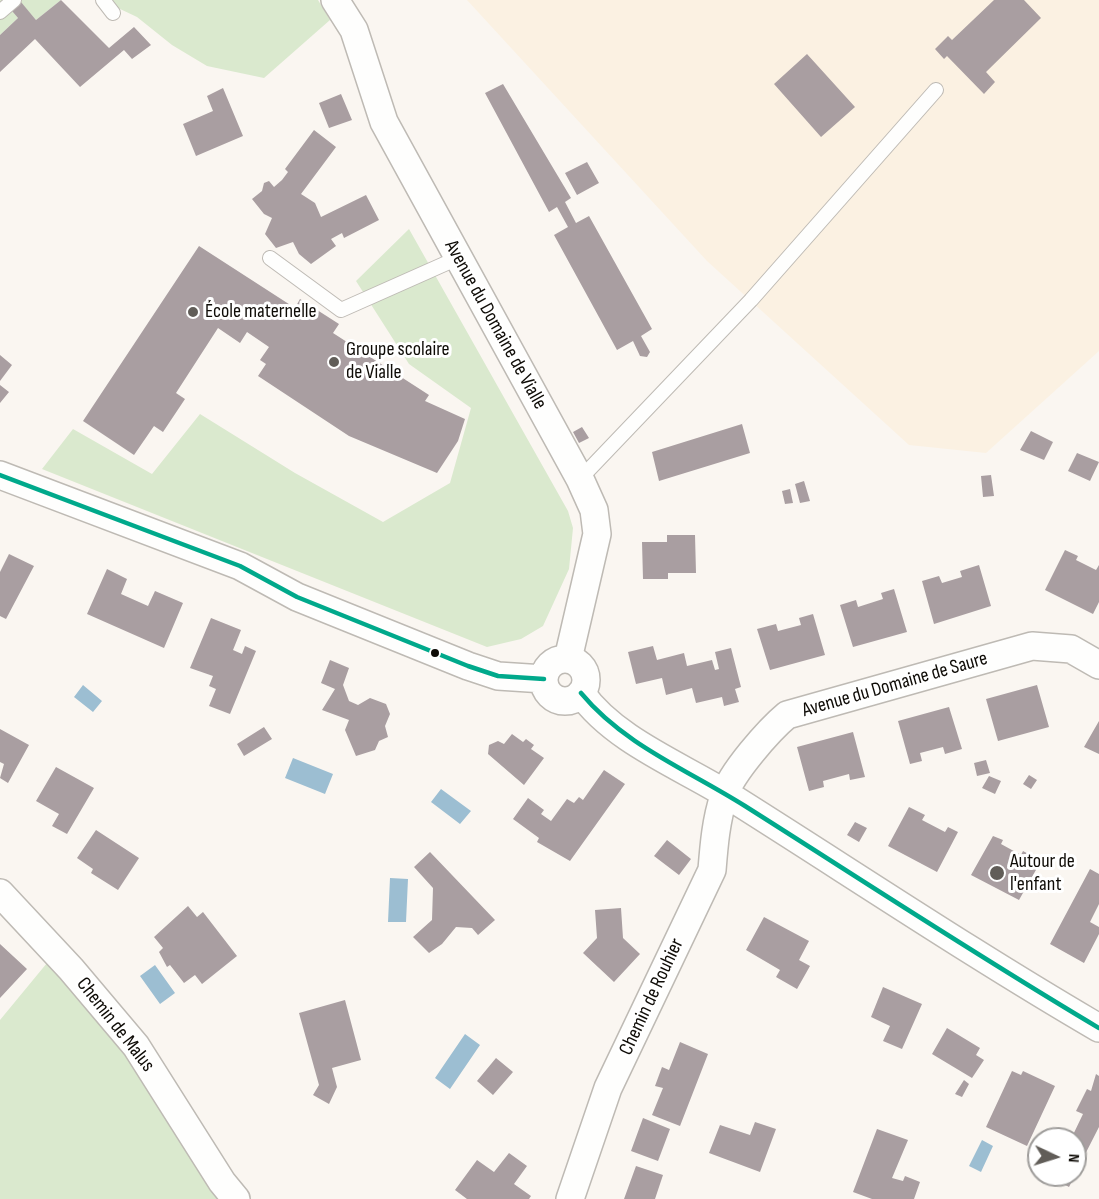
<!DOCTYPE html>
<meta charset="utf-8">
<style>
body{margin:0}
#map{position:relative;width:1099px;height:1199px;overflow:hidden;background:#faf6f1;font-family:"Sofia Sans Condensed",sans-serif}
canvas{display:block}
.north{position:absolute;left:1027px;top:1127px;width:60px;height:60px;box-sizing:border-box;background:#fff;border:2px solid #9f9d9b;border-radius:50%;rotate:94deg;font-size:16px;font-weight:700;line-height:24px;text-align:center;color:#0e0b06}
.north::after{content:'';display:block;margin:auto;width:21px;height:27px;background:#615d58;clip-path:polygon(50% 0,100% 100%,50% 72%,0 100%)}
</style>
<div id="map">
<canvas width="1099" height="1199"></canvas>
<div class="north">N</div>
</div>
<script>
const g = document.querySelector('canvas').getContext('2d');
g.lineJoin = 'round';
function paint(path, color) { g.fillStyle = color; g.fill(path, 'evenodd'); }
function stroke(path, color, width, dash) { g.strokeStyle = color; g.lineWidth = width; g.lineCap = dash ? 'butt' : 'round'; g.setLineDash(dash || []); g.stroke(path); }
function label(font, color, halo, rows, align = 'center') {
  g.font = font + ' "Sofia Sans Condensed",sans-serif'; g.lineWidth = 6; g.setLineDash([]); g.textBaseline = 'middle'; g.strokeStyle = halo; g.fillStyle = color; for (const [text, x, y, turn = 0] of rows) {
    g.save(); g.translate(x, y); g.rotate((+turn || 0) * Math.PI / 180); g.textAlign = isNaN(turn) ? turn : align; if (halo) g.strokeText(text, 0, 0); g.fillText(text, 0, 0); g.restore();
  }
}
paint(new Path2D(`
 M467,0H1099V351L986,453L909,445L707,261Z`), '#fbf1e2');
paint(new Path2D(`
 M0,0H61L36,20L21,3L12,11L18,18L0,35Z
 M101,0H318L330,20L264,78L207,66L172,45L137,17Z
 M409,229L568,511L573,528L569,569L543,626L521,639L487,647L42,469L73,429L152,474L200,414L295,473L383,522L450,483L471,408L409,364L356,281Z
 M47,963L127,1050L222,1199H0V1020Z`), '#dae9ce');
paint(new Path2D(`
 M83,685L102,701L93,712L74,697Z
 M293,758L333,774L325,794L285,778Z
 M441,789L471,811L460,824L431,802Z
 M390,878L408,879L406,922H388Z
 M155,965L175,993L160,1004L140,976Z
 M465,1034L480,1045L450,1089L435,1078Z
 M982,1140L993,1146L981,1172L969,1166Z`), '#9cbed2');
paint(new Path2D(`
 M61,0L109,48L134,27L151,45L132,59L124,50L80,87L35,39L0,72V35L18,18L12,11L21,2L36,20Z
 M994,0H1024L1041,18L986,72L995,82L984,94L947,56L944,59L935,49L948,36L952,40Z
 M807,54L855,107L821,137L774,84Z
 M503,84L571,198L565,202L576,223L589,216L652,329L641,336L650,352L647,357L640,356L633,341L617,350L554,235L568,227L557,207L549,212L485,93Z
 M223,88L243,136L196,156L183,124L213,111L207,96Z
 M341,94L352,120L329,128L319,103Z
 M314,130L336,147L301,194L315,203L321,217L366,195L379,220L344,238L342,233L331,239L336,246L311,264L299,254L293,242L276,248L265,234L272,218L264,214L252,199L262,191L264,183L269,181L274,187L282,180L288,172L285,169Z
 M587,162L599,183L577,195L565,173Z
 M199,246L295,308L300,299L339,324L333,333L429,395L425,401L465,419L458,441L437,473L349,436L258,376L266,364L260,360L269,347L247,332L240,343L218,328L176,393L185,399L163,432L154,426L134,455L83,421Z
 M0,355L12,365L0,381Z
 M0,385L9,392L0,403Z
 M742,424L750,453L659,481L652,452Z
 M582,427L589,438L579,443L573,432Z
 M1031,431L1053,442L1044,460L1020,450Z
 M1077,453L1099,462L1090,481L1068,471Z
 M991,475L994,496L983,497L981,476Z
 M804,481L810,501L800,503L795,484Z
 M790,489L793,503L785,504L782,491Z
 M667,535H695L696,573H668V579H643L642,542H667Z
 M1065,550L1078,556L1076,560L1096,570L1099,565V602L1093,614L1045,590Z
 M9,554L34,566L6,619L0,616V572Z
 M979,565L991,606L934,624L922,581L939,576L942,583L962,577L960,571Z
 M107,569L127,579L121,594L148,606L155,591L183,603L164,648L87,614Z
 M894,589L907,632L853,647L840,605L856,600L858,607L883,599L881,593Z
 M813,614L825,655L770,670L757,629L776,624L778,631L801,625L799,618Z
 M211,618L241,630L233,650L242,654L245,646L256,651L230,714L209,706L216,689L209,686L213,676L190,668Z
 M653,646L657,660L684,653L687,666L712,660L715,670L719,669L715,652L731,648L741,687L735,689L739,702L724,706L722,697L696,703L692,688L666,695L662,678L636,684L628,652Z
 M330,660L349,668L343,685L349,701L358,705L370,698L386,704L390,714L385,726L388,737L379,741L375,750L356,756L345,730L349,720L322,710L335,689L321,683Z
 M1037,685L1049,727L998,741L986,699Z
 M949,707L962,749L945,754L943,747L920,753L922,761L910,764L898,721Z
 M1099,721V754L1084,747Z
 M264,727L272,739L244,756L237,744Z
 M0,729L29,745L8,783L0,778L4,764L0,762Z
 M853,732L865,777L850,780L849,774L823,781L824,787L809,791L797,747Z
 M512,734L523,742L526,739L534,745L531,749L544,758L524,785L488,754L489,745L498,741L504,744Z
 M986,760L990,773L977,776L974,763Z
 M56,767L94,788L67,834L52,826L59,814L36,801Z
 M604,770L625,784L570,861L537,842L539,838L513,819L528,798L544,810L541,814L551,821L567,799L574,803L579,797L583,800Z
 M1029,775L1037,780L1031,789L1023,784Z
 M989,776L1001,781L995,794L982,788Z
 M909,807L925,815L922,820L945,832L948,827L958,832L937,872L888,846Z
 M855,822L867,828L859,842L847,835Z
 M96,830L139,858L118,890L91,873L93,869L77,858Z
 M993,836L1003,840L1001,844L1021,855L1023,851L1041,861L1019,900L971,875Z
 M667,840L691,859L679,875L654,856Z
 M430,852L495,920L478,935L472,928L456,927L442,944L429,953L413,937L432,920L433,888L414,867Z
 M1090,869L1099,874V904L1090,922L1099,927V934L1084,963L1050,944Z
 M188,906L197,917L203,912L237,956L202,984L195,975L184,983L170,965L167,967L159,952L163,948L154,937Z
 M621,908L623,938L640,954L614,982L583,953L597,938L595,910Z
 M764,917L809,941L799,960L810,966L797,989L776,977L780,970L746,950Z
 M0,944L27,969L0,998Z
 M883,987L922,1004L902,1049L883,1041L890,1026L871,1017Z
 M345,1000L361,1060L332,1068L337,1087L329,1104L313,1095L319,1085L299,1013Z
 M947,1028L980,1048L976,1055L984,1060L972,1078L932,1054Z
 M680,1042L708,1054L680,1126L652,1115L663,1088L655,1086L662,1067L669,1070Z
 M496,1058L513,1072L493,1095L477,1081Z
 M1012,1071L1021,1075L1023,1071L1055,1086L1027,1146L986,1127Z
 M1096,1074L1099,1076V1127L1075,1174V1139H1071L1083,1114L1076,1111L1087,1089L1091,1091Z
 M964,1080L969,1084L962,1097L955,1094Z
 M643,1118L670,1129L658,1161L631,1151Z
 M755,1122L776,1129L760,1172L709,1153L720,1125L750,1135Z
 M877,1129L908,1140L892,1178L903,1181L905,1176L920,1182L914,1199H872L853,1192Z
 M509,1153L527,1166L514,1184L531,1196L529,1199H467L455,1190L477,1160L494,1172Z
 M636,1166L663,1175L655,1199H624Z
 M1047,1175H1075L1069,1187Z`), '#a99ea1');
const lane = new Path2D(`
 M103,0L113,13
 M0,12L14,0
 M270,258L341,310L458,258
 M580,479L751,300L936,90`);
const street = new Path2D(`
 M335,0L354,30L384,122L580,479L594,510L597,534L568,659
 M0,475L240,566L297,597L468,666L498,676L544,679
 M544 680a21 21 0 1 1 42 0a21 21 0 1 1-42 0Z
 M581,693C613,739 679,765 726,794C850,872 972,954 1099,1028
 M0,893L71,969L136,1046L222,1182L236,1199
 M570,1199L608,1088L712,870C714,845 716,820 724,796C731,773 769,730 787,715L1032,646L1071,649L1099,665`);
stroke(lane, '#bebab4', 16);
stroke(street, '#bebab4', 30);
stroke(lane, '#fefefd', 14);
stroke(street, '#fefefd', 27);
stroke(new Path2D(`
 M0,475L240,566L297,597L468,666L498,676L544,679
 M581,693C624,745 688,770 745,806C862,880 979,957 1099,1028`), '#00a98b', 4.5);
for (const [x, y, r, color] of [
 [193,312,6,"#615d58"],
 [334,362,6,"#615d58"],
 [435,653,5,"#0e0b06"],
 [997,873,8,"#615d58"]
]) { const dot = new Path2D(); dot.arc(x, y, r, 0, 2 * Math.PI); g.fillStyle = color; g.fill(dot); stroke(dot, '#fff', 2); }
label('20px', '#0e0b06', '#fff', [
 ["École maternelle",205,312],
 ["Groupe scolaire",346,350],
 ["de Vialle",346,373],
 ["Autour de",1010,862],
 ["l'enfant",1010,885]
], 'left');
label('20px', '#0e0b06', '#fff', [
 ["Avenue du Domaine de Vialle",495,325,61],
 ["Avenue du Domaine de Saure",895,685,-16],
 ["Chemin de Rouhier",652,997,-65],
 ["Chemin de Malus",115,1025,52]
]);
</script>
